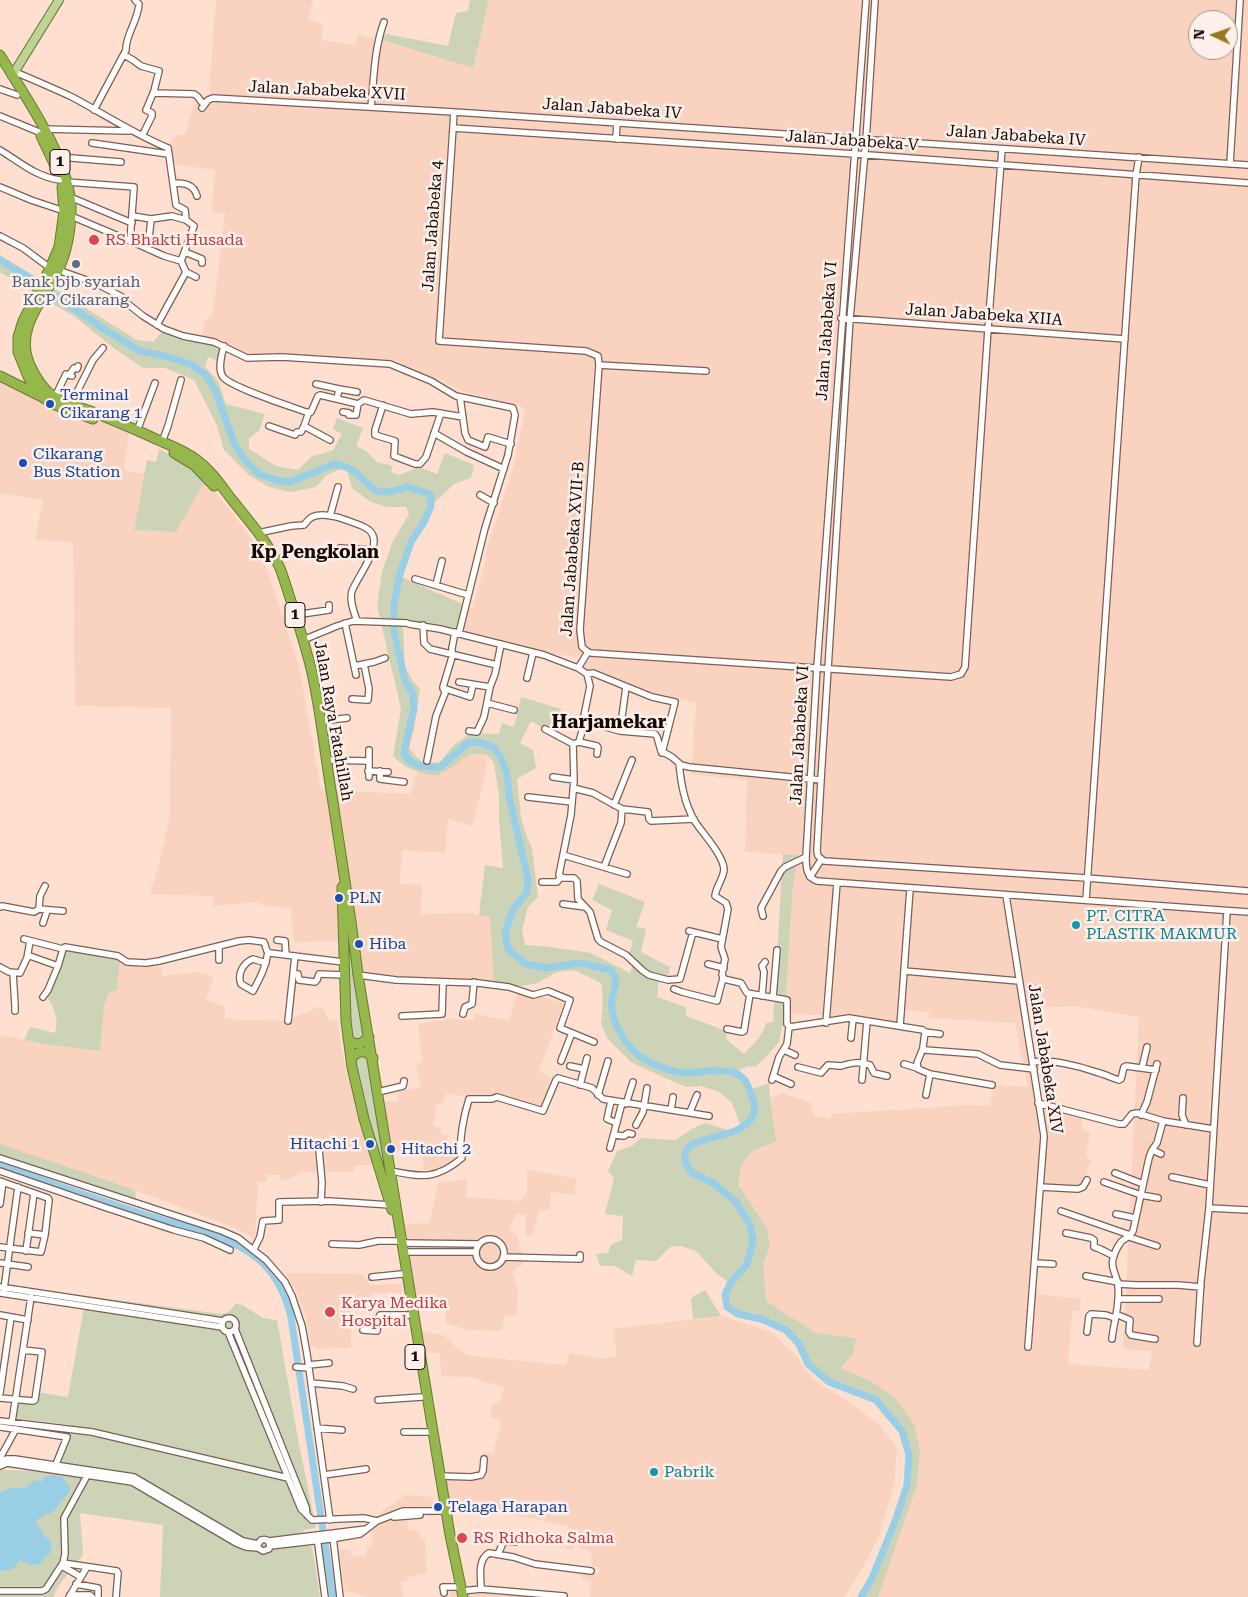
<!DOCTYPE html>
<style>
body{margin:0}
#map{position:relative;width:1248px;height:1597px;overflow:hidden;background:#fedfd0;font-family:"Roboto Serif",serif}
canvas{display:block}
.north{position:absolute;left:1188px;top:10px;width:50px;height:50px;box-sizing:border-box;background:#fdf0ea;border:1px solid #a0948f;border-radius:50%;rotate:273deg;font-size:14px;font-weight:700;line-height:20px;text-align:center;color:#140a06}
.north::after{content:'';display:block;margin:auto;width:18px;height:22px;background:#977820;clip-path:polygon(50% 0,100% 100%,50% 72%,0 100%)}
</style>
<div id="map">
<canvas width="1248" height="1597"></canvas>
<div class="north">N</div>
</div>
<script>
const g = document.querySelector('canvas').getContext('2d');
g.lineJoin = 'round';
function paint(path, color) { g.fillStyle = color; g.fill(path, 'evenodd'); }
function stroke(path, color, width, dash) { g.strokeStyle = color; g.lineWidth = width; g.lineCap = dash ? 'butt' : 'round'; g.setLineDash(dash || []); g.stroke(path); }
function label(font, color, halo, rows, align = 'center') {
  g.font = font + ' "Roboto Serif",serif'; g.lineWidth = 5; g.setLineDash([]); g.textBaseline = 'middle'; g.strokeStyle = halo; g.fillStyle = color; for (const [text, x, y, turn = 0] of rows) {
    g.save(); g.translate(x, y); g.rotate((+turn || 0) * Math.PI / 180); g.textAlign = isNaN(turn) ? turn : align; if (halo) g.strokeText(text, 0, 0); g.fillText(text, 0, 0); g.restore();
  }
}
paint(new Path2D(`
 M216,0H313L308,19L323,24L321,40L355,45L359,34L473,68L487,9L488,0H1248V1597H878L917,1486L920,1451L870,1381L841,1368L853,1354L855,1338L816,1333L765,1301L763,1265L770,1246L767,1228L738,1184L742,1164L753,1151L775,1141L770,1098L783,1093L811,1103L814,1116L830,1119L832,1114L971,1105L990,1106L993,1085L1028,1087L1015,1023L929,1018V1012L906,1010L904,1025L854,1017L785,1013L793,884L798,855L745,852L747,780L691,774L696,703L634,689L580,665L581,657L548,654L463,632L469,607L473,608L486,559V551L514,465L525,410L520,406L461,391L445,382L406,367L395,360L244,354L202,335L204,322L213,313L225,214L212,211L215,170L173,164L169,149L172,140L176,135H185L194,105L209,93ZM1198,20H1228V50H1198ZM1027,1006L1050,1007L1075,1006L1139,1017L1123,1349L1152,1351L1149,1370L1068,1364L1072,1311H1079L1081,1299L1037,1294L1038,1250L1044,1186L1081,1187L1091,1161L1086,1155L1090,1134L1081,1128L1083,1116L1042,1106Z
 M0,376L25,389L129,434L124,470L144,474L134,530L176,532L206,479L254,542L267,570L299,666L321,790L410,794L417,772L436,776L454,766L470,754H487L484,780L472,826L448,819L445,853L402,850L400,884L422,885L421,914L466,913L490,916L494,985L476,983L466,979L441,982L362,975L357,940L294,942L291,908L266,906L256,902L213,906V896L150,894L159,864L170,815L171,708L75,706L73,542L35,540L43,500L0,493Z
 M120,959H160L162,976L195,972L214,976L206,1000L225,1007V1019L284,1021L322,1006L328,1019L338,1021L343,1057L373,1165L354,1166V1172H302L289,1179L280,1180L279,1175H266V1182H258L255,1238L230,1226L135,1190L0,1145V1035L51,1045L99,1051L104,1006Z
 M518,990L564,1003L539,1071L551,1079L542,1107L497,1094L490,1101L447,1093L443,1104H437L433,1126L441,1128V1135L448,1134L447,1144H456L457,1155L451,1163L439,1169L424,1170L421,1141L414,1143V1151H392L383,1102L398,1101V1092L421,1087L416,1065L422,1061L418,1024L449,1019L474,1020L475,1014L509,1021Z
 M527,1169L576,1179L575,1195L551,1192L550,1209L539,1211L533,1235H526V1215L516,1214L508,1231L517,1235L524,1263L512,1272L518,1290L517,1315L505,1316L501,1331L468,1330L446,1323V1309L415,1303L402,1225L430,1223L438,1183L467,1179L466,1197L520,1201L527,1192Z
 M284,1273L362,1274L370,1285L402,1284V1293H371L370,1298H351V1348L315,1349L314,1347H311L305,1313L294,1287Z
 M721,1316L773,1333L796,1355L813,1380L845,1399L881,1426L897,1448L895,1481L879,1536L860,1573L844,1597H590L591,1581L582,1580V1571L598,1575L600,1568L592,1565L591,1553L575,1545L572,1550L565,1548L569,1536V1526L494,1511L448,1499L443,1473L477,1476L483,1452L493,1453L502,1421L491,1417V1404L500,1401L504,1388L470,1377L441,1376L440,1353H422L421,1331L445,1336L456,1347L467,1355L512,1360L566,1365L570,1353L603,1359L617,1356L613,1329Z
 M405,1495L432,1497L435,1516H408V1530L420,1531V1537L425,1539L426,1573L409,1577L406,1581L400,1583L404,1597H369L345,1591L339,1551L350,1549L351,1555L366,1556L367,1548L373,1545L372,1528L377,1515Z
 M449,1588L540,1591V1597H450Z`), '#f9d3c0');
paint(new Path2D(`
 M470,0H488L487,9L473,68L381,40L386,34L448,46L456,13L468,11Z
 M0,55C35,114 86,178 65,251C61,264 55,274 50,286L137,340L153,342L165,329L182,334L202,335L223,344L219,361L208,357L205,367L218,381L226,404L265,414L259,431L249,438V449L276,466L298,470L311,457L333,450L342,434L333,429L337,418L363,428L356,446L366,451L377,462L393,466L391,472L399,475L419,467L437,474L445,453L474,465L471,478L454,484L431,506L424,523L411,542L399,576L469,607L463,632L429,625L403,624L405,668L413,681L420,689L414,729L409,748C420,762 423,764 440,762L452,747L470,733L499,734L502,723L514,727L521,697L561,709L556,736L531,721L520,743L533,750L536,768L517,779L521,817L527,837L532,848L538,897L528,907L522,930L525,945L543,946L591,953L630,973L635,957L629,954L633,941L606,930L612,910L592,900L599,884L645,902L636,927L646,929L641,952L670,967L668,977L659,978L657,997L686,1007V1016L726,1031L727,1040L744,1054C753,1044 763,1036 766,1023L773,1022L783,854L798,855L793,884L785,1013L779,1042L765,1058L755,1067L748,1066L734,1073L744,1079L749,1090L769,1083L770,1098L776,1141L753,1151L742,1164L738,1184L767,1228L770,1246L763,1265L766,1301L816,1333L856,1338L853,1354L841,1368L870,1381L894,1397L914,1424L920,1451L917,1486L878,1597H861L872,1578L895,1523L907,1485L909,1455L902,1431L876,1400L829,1382L808,1364L799,1344L786,1330L761,1319L738,1314L727,1307L725,1294L730,1284L716,1273L696,1251L681,1246L670,1247L656,1261L636,1260L632,1276L615,1266H600L596,1254L608,1253L611,1245L622,1240L623,1216L605,1214L614,1178L608,1171L617,1151L632,1146L641,1138L676,1140L692,1129L705,1123L731,1131L741,1127L732,1103L721,1093L702,1086L686,1087L652,1072L631,1062L607,1038L601,1023L603,999L601,983L574,970L557,972L537,983L511,988L494,985L490,917L479,915L485,865L503,868L499,819V794L494,763L486,754H470L454,766L436,776C419,773 405,769 393,756L401,709L377,606L382,571L393,541L409,514L406,507H387L371,502L352,488L346,467L327,475L316,487L291,492L269,487L249,475L224,450L217,426L194,380L165,368H143L115,349L75,317L43,298L49,286L43,282L36,294L0,272V255L43,281C49,270 55,259 59,246C64,228 66,208 62,189C54,146 22,103 0,66Z
 M159,449L185,462L206,479L176,532L134,530L147,460L156,462Z
 M328,800H332L369,1037L350,1041L341,882Z
 M79,946L115,952L120,959L117,990L109,992L104,1006L100,1051L51,1045L24,1040L30,1027L55,1033C60,1018 53,1006 45,994L62,947L78,949Z
 M367,1053L418,1343H413L391,1205L378,1163L352,1056Z
 M0,1144L135,1190L136,1204L0,1157Z
 M705,1290L721,1316L693,1319L691,1298Z
 M86,1296L221,1314L229,1312L236,1303L244,1306L263,1318L277,1320L298,1439L316,1528L303,1530L313,1552L320,1597H160L163,1525L80,1513L83,1555L59,1585L53,1597H0V1470L48,1471L72,1425L14,1418L17,1400L35,1403L37,1392L68,1397Z`), '#cdd3b6');
paint(new Path2D(`
 M53,1475L62,1477L70,1488C68,1497 66,1495 61,1501C57,1507 56,1509 50,1514L47,1513L35,1521L46,1538L49,1539L52,1545L50,1553L43,1559V1561C35,1568 28,1564 20,1560L13,1569L0,1571V1493L9,1488H25L35,1480L42,1482L44,1477Z`), '#98cee6');
stroke(new Path2D(`
 M0,260L31,279
 M52,294L104,329L140,351L168,357L190,364L206,375L216,392L234,443L244,459L259,474L276,480L290,482L334,464L346,467L355,472L376,491L390,492L407,487L430,494L431,506L424,522L411,542L399,577L394,606V631L405,681L413,694L414,709L410,725L404,753L408,760L417,765L429,767H440L468,743L476,742L485,744L493,747L501,758L507,774L509,796L528,879L527,892L513,910L505,933L508,949L526,964L545,968L581,963L611,970C619,982 615,985 612,999C609,1017 623,1041 636,1053C647,1063 663,1068 677,1072C695,1076 730,1063 744,1079C748,1083 750,1092 752,1097C755,1104 756,1112 751,1119C738,1137 710,1134 692,1145C689,1146 687,1150 685,1153V1162L692,1173L713,1183L735,1201L750,1224L753,1241L747,1264L730,1284L725,1294L727,1307L738,1314L761,1319L786,1330L799,1344L808,1364L829,1382L876,1400L902,1431L909,1455L907,1485L896,1519L872,1578L861,1597
 M0,1164C46,1182 93,1198 140,1213C177,1225 227,1234 257,1258C275,1272 286,1296 291,1317L333,1597`), '#98cee6', 7);
const minor = new Path2D(`
 M866,0L817,667L806,857C806,867 806,877 817,881L1248,912
 M875,0L866,141L850,319L821,780L817,851L818,856L824,861L1087,878L1248,891
 M124,55L133,60L141,66L159,71L154,91L146,110L152,113V116L142,136
 M15,72C34,80 53,88 72,97C104,114 134,134 168,148L176,205L185,210L186,220L194,226L181,261L186,272L157,325
 M0,89L17,95
 M153,93L194,94L197,96L204,105
 M371,107C374,78 374,49 384,22
 M202,108L208,100L213,98L454,112L1248,165
 M94,110L126,50C125,36 138,21 139,4L135,0
 M454,112L439,341L586,351L598,356L599,365
 M0,116L39,132
 M453,128L855,154L1248,183
 M44,129L129,131
 M616,139L617,123
 M92,143L168,154
 M0,150C20,162 36,177 60,180
 M59,157L121,162
 M1230,164L1240,0
 M67,182L134,187L130,241
 M174,183C184,183 194,184 197,196
 M0,187L31,200L64,211
 M70,197L132,223
 M71,216L142,246L164,256L181,261
 M133,216L151,219L148,249
 M151,219L172,216L186,220
 M0,236L23,248L50,268
 M185,252L202,259V263
 M58,270L95,283L109,290L122,297L128,304L143,316L164,329L183,336L214,342L247,358L282,357L390,364L431,381L456,396L513,408L515,415L508,455L485,528L459,633
 M186,272L196,277
 M841,318L1125,339
 M224,346C222,354 217,369 223,377C232,388 293,407 309,413L311,412L318,396L320,395L358,404L364,400L411,414L433,412L463,417
 M706,371L599,365L580,630L582,647L588,652L591,653L951,677L961,674L965,667L988,329L1002,149
 M69,375L74,368L77,369L78,366
 M316,384L339,389L337,399
 M339,389L357,392
 M55,397L66,374L72,376
 M460,397L465,433L468,440L485,447L488,437L511,444
 M71,404L93,360L103,348
 M383,405L375,430V435L395,441L394,456L415,464H420L426,457L441,413
 M309,412L304,426L330,440
 M343,412L349,413V415H356L358,404
 M269,426L295,435L297,432H301L304,426
 M137,431L155,383
 M434,433L467,452L504,469
 M162,442L168,426L181,380
 M480,495L494,503
 M330,516L338,487
 M258,533L291,526L304,525C306,523 308,519 312,517C321,513 336,516 346,520C353,523 364,525 370,531C384,545 357,577 352,591C349,600 354,612 357,621
 M340,548L372,550
 M415,579L468,595
 M436,585L442,561
 M295,615L329,610V605
 M345,623L356,675
 M423,625L424,643L430,649L497,665
 M303,640L337,626L353,621L407,623L409,624L440,629L544,655L578,668L587,674L590,686L584,716L587,722L620,731L655,734L657,737L661,751L672,757L681,765L689,767L821,780
 M354,666L374,662L385,658
 M578,668L588,652
 M587,674L593,673L652,697L675,702L662,753
 M527,678L533,653
 M459,682L490,687
 M443,688L470,697L473,685
 M352,699L368,700L369,689L364,664
 M487,703L514,710
 M585,720L579,742L573,744L574,780L571,815L559,875L563,878H574L577,881L578,899L590,912L598,939L601,942L626,955L643,971L649,975L668,980L680,979L693,932
 M320,721L347,718
 M545,729L573,744
 M469,731L477,732L484,717L490,687L495,674L501,644
 M620,731L626,687
 M579,742L597,746L598,748L597,754
 M327,760L368,761
 M427,761L436,716L445,693L443,687L452,657V648L455,632
 M679,763C681,783 684,802 694,820C701,832 724,855 724,870C723,879 716,887 715,896L726,903L728,909L721,947L725,959L722,975L724,979L741,983L747,993L787,1000V1024L790,1027L849,1018L923,1030L925,1032L923,1047L925,1050L978,1054L1000,1065L1034,1069
 M368,771L388,772
 M380,771V779L404,782
 M369,777V750
 M553,777L574,780
 M573,788L593,793L622,809L648,812L649,819L651,821L694,819
 M528,797L572,802
 M614,805L632,760
 M563,855L627,874
 M604,867L621,823L622,809
 M810,877L821,860
 M542,882H557L561,877
 M45,886L40,896L39,909L63,911
 M1006,895L1044,1136L1028,1347
 M1086,900L1136,175L1139,157
 M563,904L585,907
 M0,907L2,906L34,912L39,909
 M763,916L761,908L781,871L785,867L806,857
 M43,923L47,911
 M689,931L722,939
 M24,939L63,949
 M277,940L285,941L286,955
 M219,946V960
 M27,958L30,941
 M266,963L253,959C243,963 237,974 241,984L253,991C260,978 266,967 268,952
 M708,964L724,968
 M0,967L9,972L20,973L27,958L30,956L58,966L63,949L65,947L118,956L127,962L146,963L159,961L239,941L249,940L264,942L267,951L270,953L343,962
 M904,971L1019,981
 M13,973L15,1006V1011
 M293,974H298L299,980L315,982L317,980L319,974L344,975
 M358,975L396,980L478,983L509,987L533,995L548,991L570,1000L560,1028L594,1042
 M674,989L682,992L717,1001L723,978
 M762,996L764,972L762,966L765,962
 M43,997L48,990L58,966
 M773,997L777,950
 M463,1014L465,1007L472,1004L474,982
 M402,1016L442,1014L443,983
 M288,1021L295,956
 M826,1023L837,883
 M900,1026L910,889
 M727,1029L742,1032L744,1031L750,994
 M925,1032L940,1034
 M851,1038L853,1019
 M923,1048L917,1063L918,1069L930,1074L992,1085
 M784,1050L795,1055
 M561,1061L572,1033
 M1033,1062C1051,1059 1079,1066 1096,1072C1104,1074 1112,1078 1119,1080L1121,1079L1124,1067L1126,1066L1156,1070
 M904,1064L917,1068
 M570,1066L584,1069
 M798,1067L821,1073L828,1065C832,1065 837,1066 841,1066C851,1063 860,1061 870,1065L874,1073L887,1076
 M1142,1068L1147,1047
 M773,1076L791,1084
 M772,1080L779,1057L787,1044L789,1027
 M862,1080L867,1021
 M580,1085L587,1058
 M378,1092L403,1086L404,1081
 M598,1095L608,1061
 M926,1095L930,1074
 M1183,1098L1182,1115L1186,1125
 M611,1101L607,1119L617,1123
 M1038,1103L1119,1124H1124L1132,1114L1137,1113L1163,1121L1213,1129
 M626,1104L633,1082
 M671,1110L673,1097
 M690,1112L697,1095
 M1141,1115L1147,1102L1157,1064
 M636,1125L643,1112L647,1088
 M614,1135L624,1136L628,1133L632,1134
 M610,1148L622,1103
 M319,1150L322,1182L321,1202
 M1152,1150L1161,1154
 M0,1158L222,1231L238,1238L266,1260L285,1282L292,1296L302,1326L307,1354L330,1520
 M0,1171L104,1207L174,1230L204,1238L230,1250
 M391,1171C422,1177 436,1180 462,1158C458,1142 464,1115 469,1099H492L497,1097L543,1111L556,1080L558,1078L592,1088L603,1099L709,1116
 M1115,1173L1143,1184
 M1172,1177L1210,1185
 M0,1181L48,1198L49,1200L45,1235L41,1252L0,1247
 M1104,1182L1141,1195L1158,1198
 M1040,1187L1078,1189L1083,1187L1087,1180
 M0,1204L3,1182
 M1209,1208L1248,1210
 M1061,1211L1130,1235
 M1116,1214L1135,1218
 M28,1233L45,1235
 M1066,1233L1091,1238L1094,1240V1247C1102,1249 1107,1253 1114,1256
 M1129,1237L1157,1246
 M476 1253a14 14 0 1 1 28 0a14 14 0 1 1-28 0Z
 M403,1243L479,1244
 M332,1244L359,1245L378,1241H397
 M254,1249L260,1237L263,1221L279,1220V1202L329,1201L391,1205
 M26,1251L34,1193
 M404,1252H476
 M503,1257L580,1259V1255
 M0,1263L28,1267
 M1035,1263L1053,1264
 M1086,1276L1118,1282
 M372,1277L402,1274
 M1118,1284L1136,1285H1178L1201,1287
 M0,1287L223,1321
 M4,1289L18,1187
 M0,1293L222,1327
 M1119,1299H1159
 M0,1315L28,1320
 M1118,1315L1130,1320L1129,1332L1131,1335L1155,1339
 M222 1325a7 7 0 1 1 14 0a7 7 0 1 1-14 0Z
 M235,1329L306,1507L307,1515
 M363,1330L377,1331L379,1317L380,1315H409
 M228,1332L301,1509L312,1520L364,1518L377,1521
 M1087,1332L1089,1316L1091,1314L1106,1315L1115,1318
 M1112,1339C1114,1320 1120,1306 1118,1286C1118,1277 1110,1268 1113,1259C1114,1254 1118,1246 1121,1242C1125,1238 1130,1237 1133,1231L1149,1158L1152,1150L1157,1143L1163,1121
 M1197,1343L1201,1281L1209,1208L1227,911
 M308,1365L329,1363
 M296,1367L309,1368
 M311,1383L343,1386L353,1389
 M0,1393L11,1317
 M0,1398L33,1401L35,1400L42,1352L23,1350
 M378,1400L422,1397
 M0,1421L92,1432L288,1478
 M12,1422L31,1297
 M0,1427L67,1437L54,1469
 M317,1428L342,1430
 M404,1432H428
 M0,1458L16,1429
 M0,1461L7,1459H15L134,1477L243,1541L258,1544L261,1540C268,1538 271,1543 269,1549L263,1551L258,1548V1544
 M0,1466L7,1463L132,1482L236,1543L246,1547L258,1548
 M324,1475L366,1469
 M440,1476L471,1477L481,1475L483,1471L484,1459
 M394,1517L420,1515
 M317,1537L325,1597
 M333,1537L340,1597
 M269,1541L366,1529
 M270,1546L331,1539L360,1534L377,1521L403,1511H441
 M498,1554L504,1541L515,1542
 M63,1563L117,1571L118,1573L116,1597
 M62,1566L81,1577
 M76,1584L98,1588V1597
 M481,1589C481,1577 477,1560 489,1553L513,1557L535,1564L591,1571
 M0,1591H42L46,1589L63,1563L65,1554L64,1518L89,1472
 M462,1591L481,1589L564,1596
 M444,1593L443,1587H456
 M70,1595H90L92,1597
 M69,1597L87,1567`);
const major = new Path2D(`
 M12,76L59,0`);
const highway = new Path2D(`
 M0,55C25,97 69,157 71,207C71,228 67,252 58,271C43,301 14,329 30,365C35,376 43,389 53,396C65,404 80,407 93,412C115,421 137,430 158,440C172,446 186,451 197,460C212,471 222,487 233,501C250,522 269,544 280,568C285,581 289,596 294,610C300,630 307,651 312,673C321,713 325,755 332,796C341,856 351,915 358,975L450,1535L463,1597
 M41,136L57,170
 M62,187L64,211L59,247L50,268L23,321L18,337V352L29,379L42,397L53,404L93,419
 M0,376L40,396
 M174,453L194,465L214,486
 M342,887L346,1021L352,1067L364,1119L392,1210
 M348,1039L353,1043L360,1044L369,1037
 M351,1060C356,1050 366,1049 373,1058`);
stroke(minor, '#7a5f52', 8);
stroke(major, '#687a34', 10);
stroke(highway, '#687a34', 11);
stroke(minor, '#fff', 5.5);
stroke(major, '#bfd494', 8);
stroke(highway, '#95b74c', 9);
for (const [x, y, r, color] of [
 [94,240,6,"#e0444e"],
 [76,264,5,"#5c6f8a"],
 [50,404,5,"#1a4fb4"],
 [23,463,5,"#1a4fb4"],
 [339,898,5,"#1a4fb4"],
 [1076,925,5,"#0f9aa8"],
 [359,944,5,"#1a4fb4"],
 [370,1144,5,"#1a4fb4"],
 [391,1149,5,"#1a4fb4"],
 [330,1312,6,"#e0444e"],
 [654,1472,5,"#0f9aa8"],
 [438,1507,5,"#1a4fb4"],
 [462,1538,6,"#e0444e"]
]) { const dot = new Path2D(); dot.arc(x, y, r, 0, 2 * Math.PI); g.fillStyle = color; g.fill(dot); stroke(dot, '#fdf0ea', 2); }
for (const [x, y, w] of [
 [60,162,20],
 [295,615,20],
 [415,1357,20]
]) { const box = new Path2D(); box.roundRect(x - w / 2, y - 12.5, w, 25, 4); g.fillStyle = '#fdf0ea'; g.fill(box); stroke(box, '#140a06', 1); }
label('bold 15px', '#140a06', null, [
 ["1",60,162],
 ["1",295,615],
 ["1",415,1357]
]);
label('16px', '#140a06', '#fdf0ea', [
 ["Jalan Jababeka XVII",327,91,3],
 ["Jalan Jababeka IV",612,109,4],
 ["Jalan Jababeka IV",1016,136,4],
 ["Jalan Jababeka V",852,141,4],
 ["Jalan Jababeka 4",433,226,-86],
 ["Jalan Jababeka XIIA",984,315,4],
 ["Jalan Jababeka VI",827,331,-86],
 ["Jalan Jababeka XVII-B",573,549,-86],
 ["Jalan Raya Fatahillah",333,721,80],
 ["Jalan Jababeka VI",800,735,-87],
 ["Jalan Jababeka XIV",1045,1059,81]
]);
label('16px', '#be3a42', '#fdf0ea', [
 ["RS Bhakti Husada",105,240],
 ["Karya Medika",341,1303],
 ["Hospital",341,1321],
 ["RS Ridhoka Salma",473,1538]
], 'left');
label('16px', '#4e5e75', '#fdf0ea', [
 ["Bank bjb syariah",76,282],
 ["KCP Cikarang",76,300]
]);
label('16px', '#164399', '#fdf0ea', [
 ["Terminal",60,395],
 ["Cikarang 1",60,413],
 ["Cikarang",33,454],
 ["Bus Station",33,472],
 ["PLN",349,898],
 ["Hiba",369,944],
 ["Hitachi 1",360,1144,"right"],
 ["Hitachi 2",401,1149],
 ["Telaga Harapan",448,1507]
], 'left');
label('16px', '#0d838f', '#fdf0ea', [
 ["PT. CITRA",1086,916],
 ["PLASTIK MAKMUR",1086,934],
 ["Pabrik",664,1472]
], 'left');
label('bold 18px', '#140a06', '#fdf0ea', [
 ["Kp Pengkolan",315,553]
]);
label('bold 19px', '#140a06', '#fdf0ea', [
 ["Harjamekar",609,722]
]);
</script>
